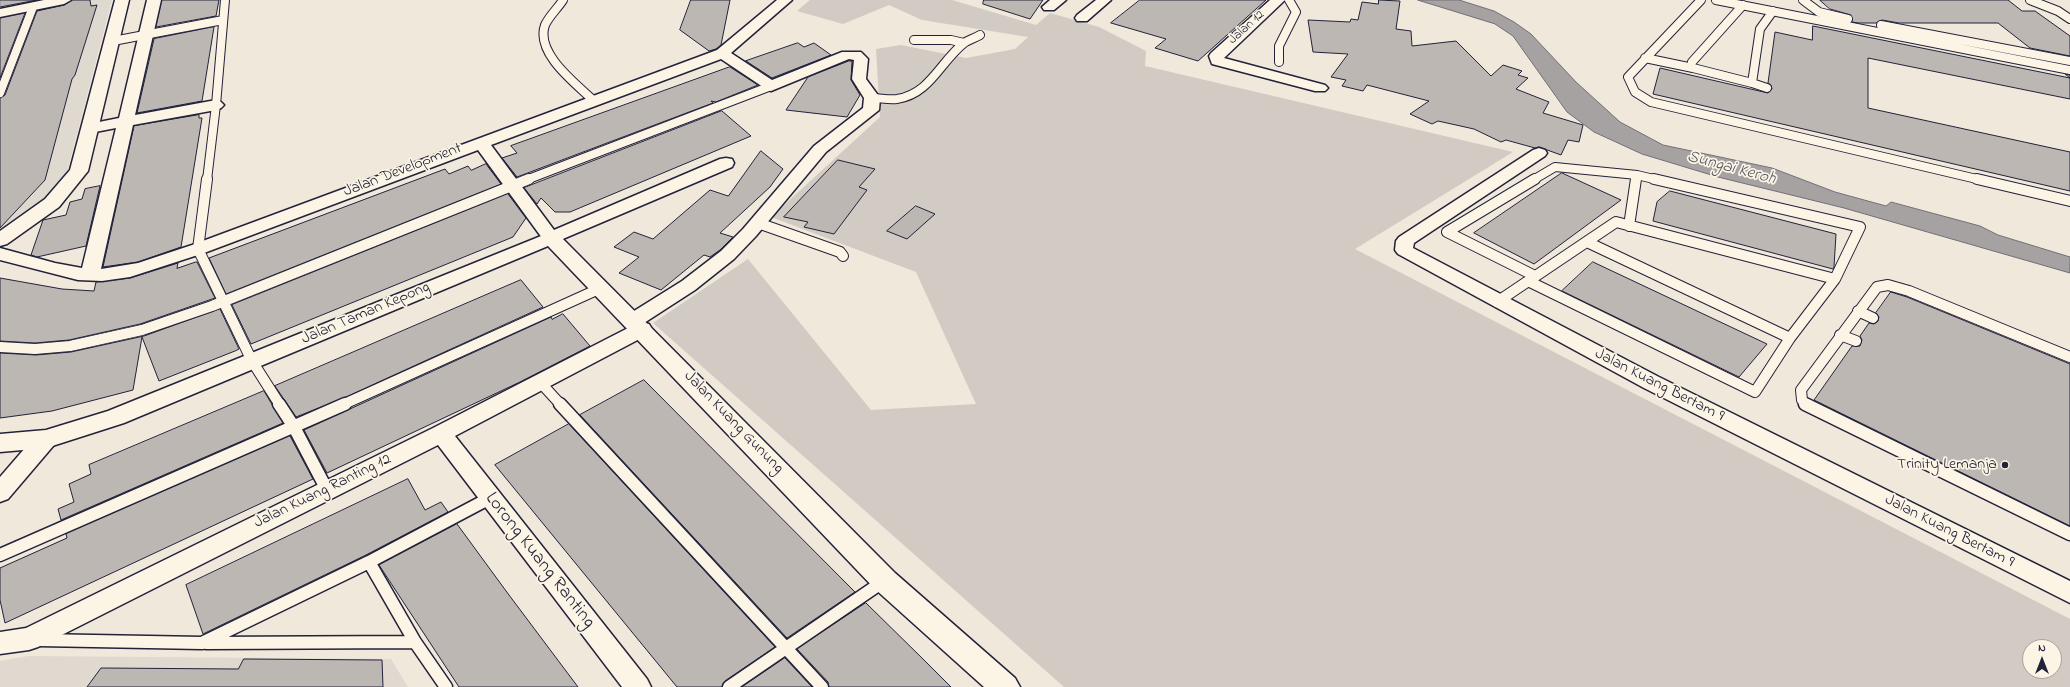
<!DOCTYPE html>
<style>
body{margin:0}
#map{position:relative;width:2070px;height:687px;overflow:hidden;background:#efe8db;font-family:"Indie Flower",sans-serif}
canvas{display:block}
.north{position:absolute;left:2022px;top:639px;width:40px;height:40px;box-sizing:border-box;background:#fcf5e5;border:1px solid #a5a1a1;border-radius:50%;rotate:0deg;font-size:11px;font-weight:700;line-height:16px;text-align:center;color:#22223b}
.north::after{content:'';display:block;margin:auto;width:14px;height:18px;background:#22223b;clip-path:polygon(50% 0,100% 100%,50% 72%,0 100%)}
</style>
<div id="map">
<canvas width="2070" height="687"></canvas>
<div class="north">N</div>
</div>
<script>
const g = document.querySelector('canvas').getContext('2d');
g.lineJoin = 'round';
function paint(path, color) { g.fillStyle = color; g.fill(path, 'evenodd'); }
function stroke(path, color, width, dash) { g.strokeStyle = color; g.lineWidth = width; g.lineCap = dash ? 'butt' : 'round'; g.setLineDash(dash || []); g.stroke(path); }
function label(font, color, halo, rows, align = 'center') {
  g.font = font + ' "Indie Flower",sans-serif'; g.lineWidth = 3.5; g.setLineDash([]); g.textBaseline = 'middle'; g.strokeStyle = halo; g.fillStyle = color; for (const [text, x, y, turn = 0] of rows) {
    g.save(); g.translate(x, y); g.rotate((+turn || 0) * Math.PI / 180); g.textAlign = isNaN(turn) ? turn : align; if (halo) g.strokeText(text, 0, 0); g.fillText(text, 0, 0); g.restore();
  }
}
paint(new Path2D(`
 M74,0H112L67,172L44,201L0,232V105L36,8Z
 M28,656L391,659L408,687H0V661Z`), '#e0d9cf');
paint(new Path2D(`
 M810,0H952L1036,25L1050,13L1099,27L1146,51L1145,66L1513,152L1355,249L2070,619V687H1064L653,323L748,259L871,410L976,404L916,272L771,217L880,117L876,49L901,45L966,58L1015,49L1028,37L922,20L889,5L843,24L797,11ZM2030,647H2054V671H2030Z`), '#d1cbc3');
const water = new Path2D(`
 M1418,0H1459L1494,11L1514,22L1531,34L1576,82L1620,122L1663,145L1772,168L1835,192L1886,206L1891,202L1980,226L1998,235L2070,257V273L1844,208L1718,177L1642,154L1594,132L1567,112L1513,36L1495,24Z`);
paint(water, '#a6a2a2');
stroke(water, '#716f79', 1);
const building = new Path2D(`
 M0,0H37L0,7Z
 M72,0H90L91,6L97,5L75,75L72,79L45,180L0,228V98L5,95L37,11L64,5Z
 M162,0H219L216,16L156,27Z
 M691,0H730L721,45L716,49L709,51L680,30Z
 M984,0H1043L1030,19L983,4Z
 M1140,0H1266L1198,61L1155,48L1166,39L1111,23Z
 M1379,0L1400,1L1396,29L1411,31L1412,46L1456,41L1491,76L1503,65L1522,71L1518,75L1528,78L1516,89L1549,102L1543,113L1583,125L1579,142L1568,140L1561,155L1539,147L1535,148L1506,140L1501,142L1474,129L1438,121L1432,124L1410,114L1429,101L1367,85L1363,91L1342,86L1346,80L1331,77L1348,54L1313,52L1308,20L1350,22L1351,19L1358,20L1362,2L1378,4Z
 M1820,0H2008L2022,11H2035L2070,36V56L2030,48L1998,23H1899L1882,20L1876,23H1859L1852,22L1851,15L1830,9Z
 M25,13L0,78V18Z
 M1813,26L2070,78L2065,74L2070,75V99L1868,58V108L2070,152V191L1653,94L1660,68L1768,93L1772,89L1771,85L1768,83L1775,32L1812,40Z
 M214,27L202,101L137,113L154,39Z
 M798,43L804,47L814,43L831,55L772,78L746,61Z
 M849,61H852L851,80L860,95L847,117L786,110L808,77Z
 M730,67L758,85L716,102L711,101L713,103L517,177L502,158L517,153L511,146Z
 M722,111L751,136L570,212H555L541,198L537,204L524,188Z
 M199,115V118H202L181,247L138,262L103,267L134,126Z
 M761,151L783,169L770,187L720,233L733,237L720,250L710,257L704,255L661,290L619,273L639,257L614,247L634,232L653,239L710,190L728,196Z
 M838,160L875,169L859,187L867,190L834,234L804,227L808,222L784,217Z
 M486,164L501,184L226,294L209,258L445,169L449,174L468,166L471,170Z
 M1562,173L1621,200L1534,264L1474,233Z
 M100,186L86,246L37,257L31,255L43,220L66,215L70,202L82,199L85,189Z
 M1670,191L1836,234L1834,267L1833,269L1653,221L1657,202Z
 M508,194L526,218L513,237L251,344L232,305Z
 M916,206L935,214L907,239L887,231Z
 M196,262H197L215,298L140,324L69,340L35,343L0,341V278L62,289L94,291L96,282L130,278L178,263L177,268Z
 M1593,262L1767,344L1739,377L1562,291Z
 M521,280L543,307L346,397L296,417L275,386Z
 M1891,292L1907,297L2070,364V526L1814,400L1852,346H1860L1862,340L1860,336L1869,323L1874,324L1878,321L1879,317L1876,313Z
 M220,309L239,349L235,351L159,381L142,337L133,390L52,411L0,418V353L36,355L71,352L144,336Z
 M563,314L590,346L520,382L327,473L304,430L551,317L552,319Z
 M644,380L854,591L855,592L787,638L580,415Z
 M264,391L283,423L61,520L58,509L74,502L69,484L91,474L89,465Z
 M569,424L775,647L725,681L722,687H677L495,465Z
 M290,436L313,479L5,623L0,600V568L67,538L66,534Z
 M408,479L425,510L441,502L448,512L366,555L203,634L186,585Z
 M457,524L509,595L578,687H459L379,565Z
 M866,603L924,660L951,687H829L828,682L797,649Z
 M785,658L812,687H742Z
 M244,659L382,660L383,687H87L101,668L238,669Z`);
paint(building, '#bcb7b3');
stroke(building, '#22223b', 1);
const laneFar2 = new Path2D(`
 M563,0C558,8 549,16 545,25C535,53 575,83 593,100
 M1701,0L1628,77L1635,92L1651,102L1981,180
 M1716,0L2070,70
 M1803,0L1819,12L1848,19
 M2030,0L2058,11L2070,19
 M1743,5L1692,62L1691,66L1693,68L1752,83L1760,29L1773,11
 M1881,25L2070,61
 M914,40H951L964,43
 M113,41L223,20
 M1645,58L1693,68
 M1279,62V46L1296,12L1289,0
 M1752,83L1767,88
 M0,93L33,7
 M872,98C880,98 889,100 897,99C930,94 940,62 964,43C968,40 975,38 980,35
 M207,180L216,105L225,0
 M526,180L771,86
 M1533,180L1555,167L1637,175L1658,180
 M1636,180L1637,175`);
const laneFar1 = new Path2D(`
 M207,179L198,249L252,361L280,405
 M1977,179L2070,201
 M758,223L840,252L843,256
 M1629,226L1636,179
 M1587,242L1790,338
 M1535,276L1447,232L1535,179
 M1528,281L1755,392L1790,338L1835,279L1860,227L1654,179
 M1497,302L1616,222L1835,279
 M1858,311L1873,318
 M1840,335L1856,341
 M0,347L35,349L70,346L142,330L212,306L529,179
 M540,382L561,405
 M342,405L601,288
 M1806,405L1802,400L1801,390L1877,287L1888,285L1909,291L2070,357`);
const lane = new Path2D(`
 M279,404L294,427L327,490
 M560,404L822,687
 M1805,404L2070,534
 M0,555L345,404
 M369,562L490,498
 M39,640L202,643L369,562L415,642L446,687
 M206,643L415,642
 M729,687L884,581`);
const street = new Path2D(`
 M44,0H71L64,4L0,17V9Z
 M147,0H161L135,115L216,100L221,102L224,105L221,108L216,110L133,125L101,269L138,263L192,245L717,50L777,0H792L731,53L772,80L842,52H861L868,59L866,79L880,98L879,110L826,152L756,236L734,259L695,290L644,323L649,324L652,329L649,334L455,436L647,679L651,687H622L438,445L38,647L29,650L0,654V632L26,628L433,428L630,327L626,326L623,321L626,316L682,281L721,251L743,229L814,146L863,108L864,98L852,79L854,60L849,59L771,91L766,89L721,59L491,145L554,230L720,159L726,158L732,159L734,163L732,167L551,244L545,242L478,150L204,253L130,277L102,281L78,280L0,260V248L55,263L82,268L116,128L90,133L84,131L82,128L84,125L119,118Z
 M1050,0H1066L1054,10H1044L1042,7Z
 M1096,0H1111L1087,21H1077L1075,18L1077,15Z
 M1270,0H1285L1224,58L1325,85L1328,88L1325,91H1315L1212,64L1209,56L1211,53Z
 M1539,148L1545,150L1547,153L1545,156L1414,243L1413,248L1659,377L2070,581V603L1644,388L1398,254L1395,250L1396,241L1399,237L1533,150Z
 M46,431L54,433L57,439L54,445L8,499L0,502V477L38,433Z`);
const secondary = new Path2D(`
 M115,0H129L88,171L59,207L7,244L0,246V231L45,199L70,170Z
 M551,232L558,234L895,573L1015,678L1020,687H984L875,589L548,246L124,423L46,448L0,452V434L46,430L108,411Z`);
stroke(laneFar2, '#22223b', 10);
stroke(laneFar1, '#22223b', 12);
stroke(lane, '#22223b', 15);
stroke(street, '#22223b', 3);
stroke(secondary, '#22223b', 3);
stroke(laneFar2, '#fcf5e5', 8);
stroke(laneFar1, '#fcf5e5', 10);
stroke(lane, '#fcf5e5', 12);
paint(street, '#fcf5e5');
paint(secondary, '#fcf5e5');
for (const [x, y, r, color] of [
 [2005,465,4,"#22223b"]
]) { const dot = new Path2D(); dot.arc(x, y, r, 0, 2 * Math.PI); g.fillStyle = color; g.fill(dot); stroke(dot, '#fcf5e5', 1.5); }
label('13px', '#22223b', '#fcf5e5', [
 ["Jalan 12",1247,28,-42]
]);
label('16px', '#22223b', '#fcf5e5', [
 ["Jalan Development",403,171,-21],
 ["Jalan Taman Kepong",366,314,-23],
 ["Jalan Kuang Bertam 9",1659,386,27],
 ["Jalan Kuang Gunung",733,423,46],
 ["Jalan Kuang Ranting 12",323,492,-26],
 ["Jalan Kuang Bertam 9",1949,532,27]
]);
label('16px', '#22223b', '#fcf5e5', [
 ["Trinity Lemanja",1997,465]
], 'right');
label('italic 17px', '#575564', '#fcf5e5', [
 ["Sungai Keroh",1731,169,15]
]);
label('19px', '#22223b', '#fcf5e5', [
 ["Lorong Kuang Ranting",539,561,52]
]);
</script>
